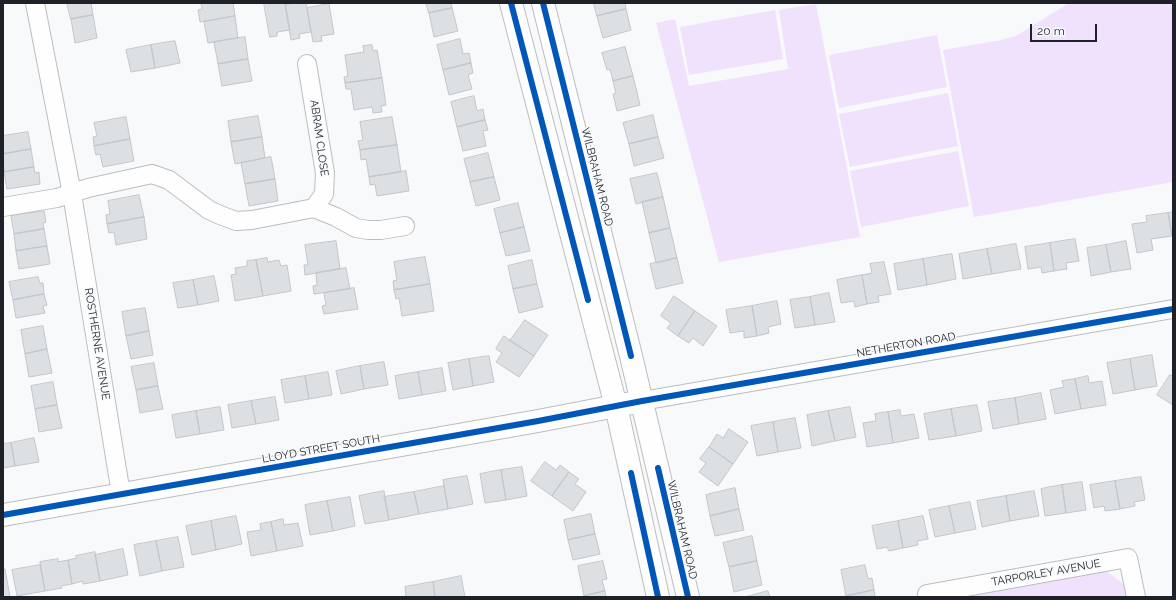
<!DOCTYPE html>
<style>
body{margin:0}
#map{position:relative;width:1176px;height:600px;overflow:hidden;background:#f8f9fb;font-family:Raleway,sans-serif}
canvas{display:block}
.frame{position:absolute;inset:0;border:4px solid #1e2127;pointer-events:none}
.scale{position:absolute;left:1030px;top:24px;width:67px;height:18px;box-sizing:border-box;border:2px solid #1e2127;border-top:0;padding-left:5px;font-size:12px;line-height:14px;white-space:nowrap;color:#1e2127;-webkit-text-stroke:3px #f7f9fc;paint-order:stroke}
</style>
<div id="map">
<canvas width="1176" height="600"></canvas>
<div class="frame"></div>
<div class="scale">20 m</div>
</div>
<script>
const g = document.querySelector('canvas').getContext('2d');
g.lineJoin = 'round';
function paint(path, color) { g.fillStyle = color; g.fill(path, 'evenodd'); }
function stroke(path, color, width, dash) { g.strokeStyle = color; g.lineWidth = width; g.lineCap = dash ? 'butt' : 'round'; g.setLineDash(dash || []); g.stroke(path); }
function label(font, color, halo, rows, align = 'center') {
  g.font = font + ' Raleway,sans-serif'; g.lineWidth = 3; g.setLineDash([]); g.textBaseline = 'middle'; g.strokeStyle = halo; g.fillStyle = color; for (const [text, x, y, turn = 0] of rows) {
    g.save(); g.translate(x, y); g.rotate((+turn || 0) * Math.PI / 180); g.textAlign = isNaN(turn) ? turn : align; if (halo) g.strokeText(text, 0, 0); g.fillText(text, 0, 0); g.restore();
  }
}
paint(new Path2D(`
 M1069,3H1173V182L974,217L943,50L1001,40L1016,36Z
 M816,4L860,237L719,262L656,23L675,19L689,86L788,69L779,10Z
 M775,10L783,59L689,75L680,27Z
 M937,35L947,87L839,108L829,55Z
 M948,93L958,146L850,167L839,114Z
 M958,151L969,206L861,227L850,171Z
 M1106,571L1124,584L1126,597H956Z`), '#f0e1fc');
const building = new Path2D(`
 M67,3H91L93,15L71,19Z
 M201,3H233L235,16L200,22L198,10L202,9Z
 M264,3H285L290,30L277,32V36L270,37Z
 M295,3H306L311,32L299,34L300,38L291,40L285,5Z
 M426,3H451L452,8L429,13Z
 M594,3H625L626,9L597,16Z
 M329,4L334,34L321,36L322,41L313,42L307,8Z
 M452,8L458,31L434,37L429,13Z
 M626,9L631,30L603,38L597,16Z
 M93,15L97,38L75,43L71,19Z
 M235,16L238,38L208,43L204,22Z
 M245,37L248,59L218,64L214,42Z
 M460,39L463,54L469,53L471,63L443,70L437,45Z
 M175,41L180,63L155,68L151,45Z
 M151,45L155,68L131,72L126,50Z
 M372,45L373,51L377,50L382,78L345,83L344,77L348,76L345,55L364,52L363,46Z
 M625,47L633,76L613,81L610,69L607,70L602,53Z
 M248,59L252,81L222,86L218,64Z
 M471,63L473,73L468,75L472,89L449,95L443,70Z
 M633,76L640,105L617,111L613,94L616,93L613,81Z
 M382,78L386,105L381,106L382,112L373,113L372,107L354,110L351,89H346L345,83Z
 M474,96L477,111L483,109L485,120L457,127L451,102Z
 M653,115L658,137L629,144L623,123Z
 M258,116L262,137L231,142L228,121Z
 M126,117L130,139L94,146L93,137L97,136L94,123Z
 M392,117L397,145L360,150L358,141L363,140L360,122Z
 M485,120L488,130L483,131L486,146L463,151L457,127Z
 M28,132L31,149L3,154V136Z
 M262,137L265,158L235,164L231,142Z
 M658,137L664,158L634,166L629,144Z
 M130,139L134,161L103,167L100,154L96,155L94,146Z
 M397,145L401,172L369,177L366,159L361,160L360,150Z
 M31,149L34,167L4,172L3,154Z
 M488,153L494,177L470,182L464,159Z
 M271,157L275,179L245,184L241,163Z
 M34,167L35,173L39,172L40,184L7,189L4,172Z
 M406,171L409,191L377,196L375,184L370,185L369,177Z
 M657,173L663,197L636,204L630,179Z
 M494,177L500,200L476,206L470,182Z
 M275,179L278,201L249,206L245,184Z
 M139,195L144,217L107,224L106,215L110,214L108,201Z
 M663,197L670,228L649,233L642,202Z
 M518,203L524,227L500,233L494,209Z
 M44,211L46,222L43,223L44,229L14,234L11,216Z
 M1173,212V236H1172L1168,213Z
 M1168,213L1172,236L1151,239L1153,250L1137,253L1132,224L1147,222L1146,216Z
 M144,217L147,239L116,245L114,232L109,233L107,224Z
 M524,227L530,251L506,256L500,233Z
 M670,228L677,258L656,263L649,233Z
 M44,229L47,246L16,251L14,234Z
 M1075,239L1079,261L1066,263L1067,269L1054,271L1050,243Z
 M336,241L340,269L305,275L304,265H308L305,245Z
 M1126,241L1131,269L1111,272L1106,245Z
 M1050,243L1054,271L1042,273L1041,267L1028,269L1025,247Z
 M1016,244L1021,269L992,274L987,249Z
 M1106,245L1111,272L1091,276L1087,248Z
 M47,246L50,264L19,269L16,251Z
 M987,249L992,274L963,279L959,254Z
 M952,254L956,279L927,285L923,259Z
 M425,257L430,284L394,290L393,281L397,280L394,262Z
 M267,258L268,262L279,260L281,266L287,265L291,291L263,296L256,260Z
 M677,258L683,283L656,289L650,264Z
 M923,259L927,285L898,290L894,264Z
 M256,260L263,296L235,301L231,275L236,274L235,268L247,266V261Z
 M532,260L537,284L513,289L508,266Z
 M884,262L891,294L878,296L879,302L867,304L862,275L872,273L870,264Z
 M346,268L350,289L314,294L313,286L317,285L316,273Z
 M862,275L867,304L855,307L854,301L841,303L837,280Z
 M214,276L219,301L198,305L193,280Z
 M38,277L40,283H43L44,294L13,300L9,282Z
 M193,280L198,305L178,308L173,283Z
 M430,284L434,311L402,316L399,298L396,299L394,290Z
 M537,284L543,307L519,313L513,289Z
 M354,288L358,309L324,314L322,306L326,305L324,293Z
 M829,293L835,322L815,325L810,297Z
 M44,294L47,305L43,306L45,313L16,318L13,300Z
 M674,296L695,311L678,336L667,328L671,323L661,316Z
 M810,297L815,325L795,328L790,300Z
 M777,301L781,324L768,327L769,333L757,336L752,306Z
 M752,306L757,336L744,338V331L730,333L726,310Z
 M145,308L149,331L126,336L122,312Z
 M695,311L717,326L703,346L693,338L689,343L678,336Z
 M525,320L548,335L534,356L510,341Z
 M43,326L47,349L25,354L21,330Z
 M149,331L153,355L131,359L126,336Z
 M504,336L534,356L519,377L496,362L502,353L496,349Z
 M47,349L52,373L29,377L25,354Z
 M1152,355L1157,386L1135,390L1130,359Z
 M489,356L494,382L473,386L469,359Z
 M469,359L473,386L453,390L448,363Z
 M1130,359L1135,390L1113,394L1107,363Z
 M384,362L388,385L364,389L360,366Z
 M154,363L158,386L136,390L131,367Z
 M360,366L364,389L341,394L336,371Z
 M442,368L446,391L422,395L418,372Z
 M328,372L332,395L309,399L305,376Z
 M418,372L422,395L399,399L395,376Z
 M1170,375L1173,376V405L1157,395Z
 M305,376L309,399L285,403L281,380Z
 M1088,376L1089,383L1102,381L1106,405L1081,409L1075,379Z
 M1075,379L1081,409L1055,414L1050,390L1064,387L1062,381Z
 M53,382L57,405L35,409L31,386Z
 M158,386L163,409L140,413L136,390Z
 M1041,393L1046,419L1019,424L1015,398Z
 M275,397L279,420L256,424L251,401Z
 M1015,398L1019,424L993,429L988,402Z
 M251,401L256,424L232,428L228,405Z
 M57,405L62,428L39,432L35,409Z
 M977,405L982,431L956,436L951,409Z
 M220,407L224,430L200,434L196,411Z
 M850,407L856,437L835,441L828,411Z
 M951,409L956,436L929,440L924,414Z
 M900,410L901,416L914,414L919,438L893,443L888,412Z
 M196,411L200,434L176,438L172,415Z
 M828,411L835,441L812,446L807,415Z
 M888,412L893,443L867,447L863,423L876,421L875,414Z
 M795,418L801,448L778,452L773,422Z
 M773,422L778,452L757,456L751,426Z
 M729,429L748,442L733,464L709,447L717,434L723,438Z
 M34,438L39,462L15,466L11,443Z
 M11,443L15,466L3,468V444Z
 M709,447L733,464L718,486L699,472L706,463L700,459Z
 M545,462L556,470L560,465L569,472L552,496L531,481Z
 M522,467L527,496L506,500L501,470Z
 M501,470L506,500L485,503L480,474Z
 M569,472L579,479L575,484L586,492L573,511L552,496Z
 M467,476L473,504L448,509L443,480Z
 M1141,477L1145,500L1134,502L1135,506L1120,509L1115,481Z
 M1115,481L1120,509L1105,511L1104,506L1094,508L1090,485Z
 M1082,482L1086,510L1066,513L1062,485Z
 M1062,485L1066,513L1045,516L1041,489Z
 M444,486L448,509L419,514L414,492Z
 M735,488L739,509L710,516L706,495Z
 M384,491L389,520L365,524L359,496Z
 M1034,491L1039,516L1010,521L1006,496Z
 M414,492L419,514L389,520L384,497Z
 M1006,496L1010,521L982,527L977,501Z
 M350,497L355,526L333,531L327,501Z
 M327,501L333,531L310,535L305,505Z
 M970,502L976,529L955,533L949,506Z
 M949,506L955,533L935,537L929,510Z
 M739,509L744,530L715,536L710,516Z
 M591,514L595,534L568,540L564,520Z
 M236,516L242,544L216,550L211,521Z
 M923,516L928,539L917,541L918,545L903,548L898,521Z
 M283,519L284,525L298,523L303,546L277,551L271,522Z
 M211,521L216,550L192,555L186,526Z
 M898,521L903,548L889,551L887,547L877,549L872,526Z
 M271,522L277,551L251,556L247,532L261,530L260,524Z
 M595,534L600,554L573,560L568,540Z
 M752,536L757,561L729,567L723,543Z
 M178,537L184,567L162,571L156,541Z
 M156,541L162,571L140,576L134,545Z
 M123,549L128,575L100,581L95,555Z
 M95,552L100,581L83,584V581L72,584L68,560L77,558L76,556Z
 M58,559V562L68,560L72,584L61,586L62,588L45,591L40,562Z
 M603,561L607,579L602,580L605,591L584,596L578,566Z
 M757,561L762,585L734,592L729,567Z
 M40,565L45,591L17,596L12,570Z
 M865,565L868,579L872,578L874,590L846,596L841,570Z
 M3,569H5L10,597H3Z
 M461,576L465,597H435L433,582Z
 M433,582L435,597H406L405,587Z
 M874,590L875,597H846V596Z
 M605,591L606,597H584V596Z
 M768,591L770,597H745Z`);
paint(building, '#dce0e3');
stroke(building, '#c3c6ca', 1);
const minor = new Path2D(`
 M35,3L72,194L121,494
 M307,64L325,173L324,194L314,208L336,217L356,228L368,230H381L405,226
 M3,207L57,198L88,188L152,174L169,180L209,210L220,215L236,221L252,220L314,208
 M642,401L1173,309
 M928,597L927,594L1128,558L1136,597`);
const tertiary = new Path2D(`
 M3,515L538,421L642,401`);
const trunk = new Path2D(`
 M511,3L616,406L658,597
 M543,3L631,356L688,597`);
stroke(minor, '#bbbdc1', 20);
stroke(tertiary, '#bbbdc1', 24);
stroke(trunk, '#bbbdc1', 24);
stroke(minor, '#fefefe', 18);
stroke(tertiary, '#fefefe', 22);
stroke(trunk, '#fefefe', 22);
stroke(new Path2D(`
 M511,3L588,300
 M543,3L631,356
 M658,468L688,597
 M631,473L658,597
 M3,515L538,421L642,401L1173,309`), '#0057b8', 6);
label('11px', '#1e2127', '#f7f9fc', [
 ["ABRAM CLOSE",319,138,82],
 ["WILBRAHAM ROAD",597,177,76],
 ["ROSTHERNE AVENUE",97,344,81],
 ["NETHERTON ROAD",906,345,-10],
 ["LLOYD STREET SOUTH",321,449,-10],
 ["WILBRAHAM ROAD",682,530,77],
 ["TARPORLEY AVENUE",1046,573,-10]
]);
</script>
